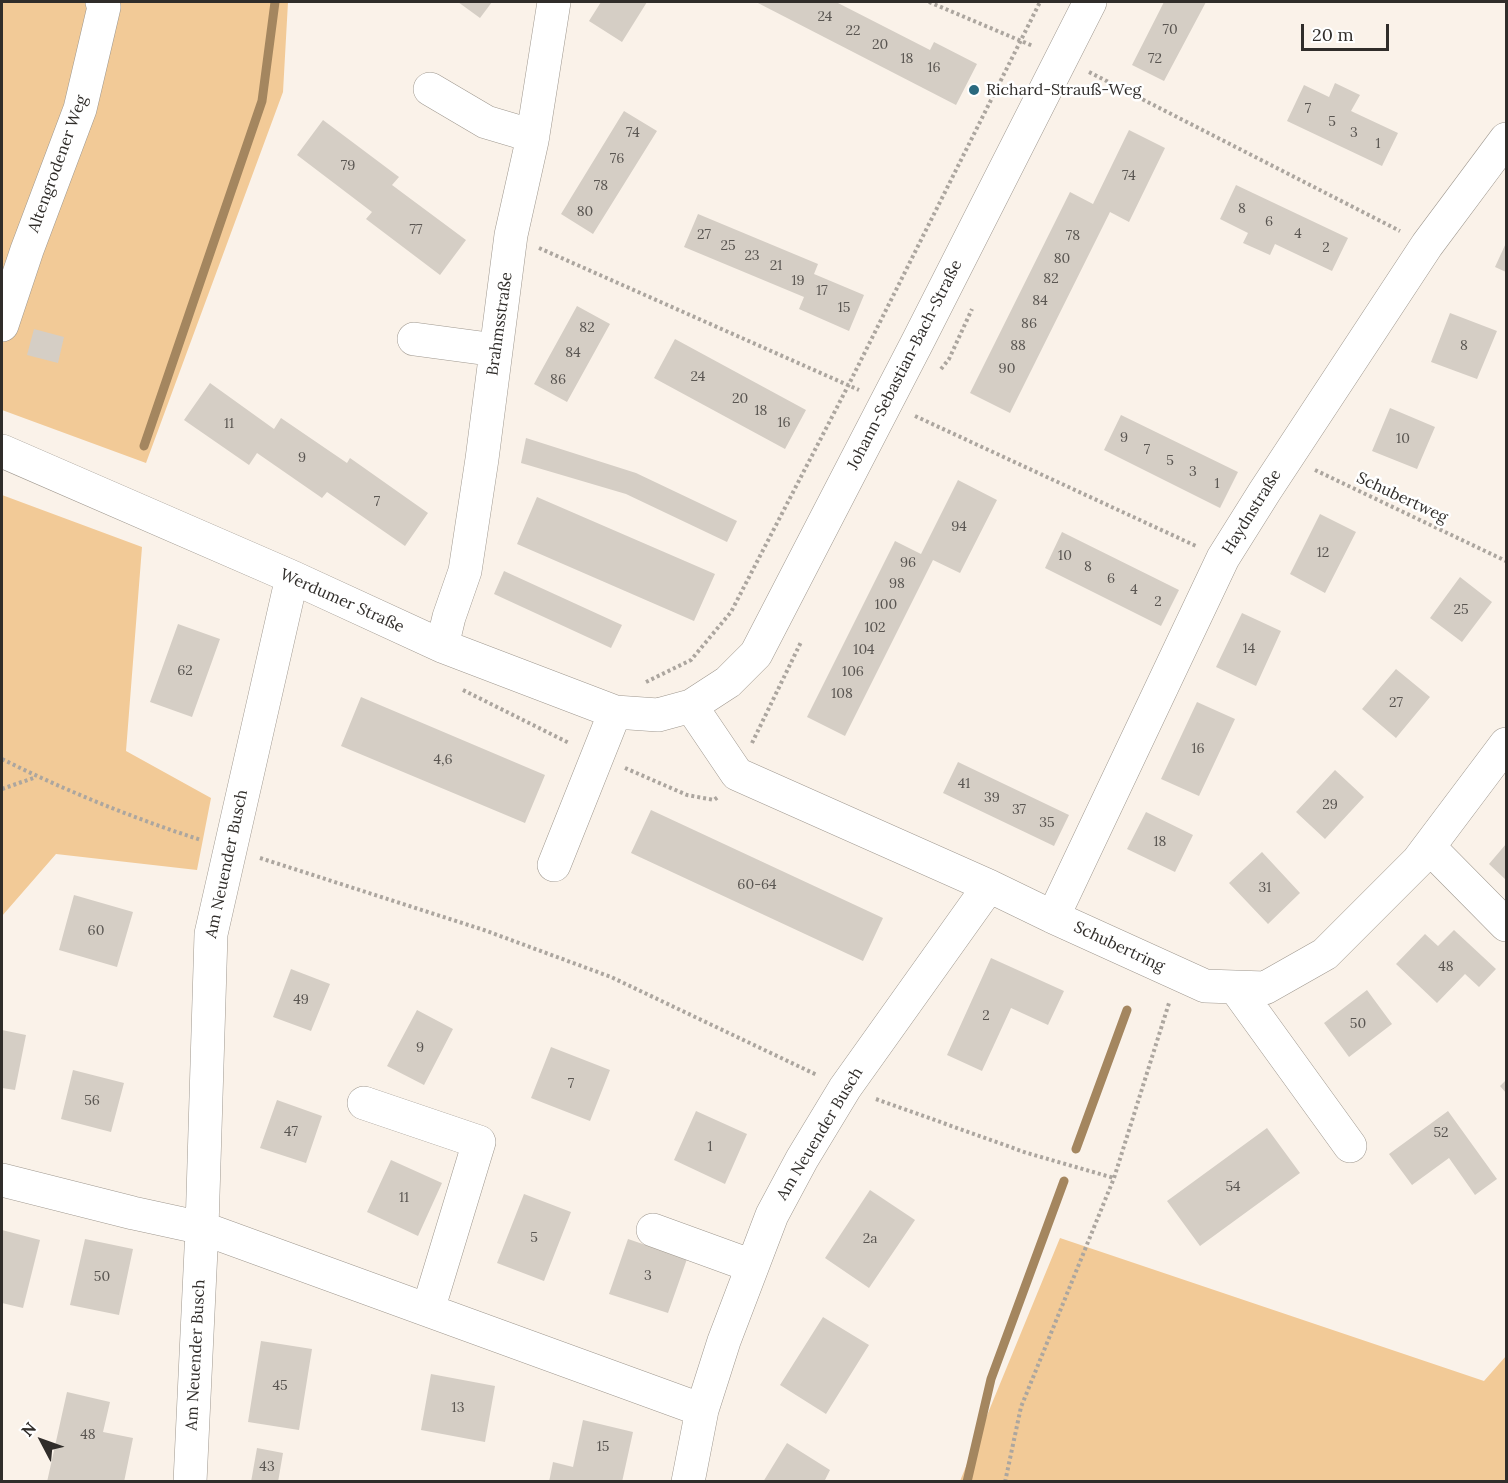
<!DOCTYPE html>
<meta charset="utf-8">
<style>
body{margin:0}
#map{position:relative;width:1508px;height:1483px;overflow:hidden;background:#faf2e9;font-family:Lora,serif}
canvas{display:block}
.frame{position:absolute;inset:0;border:3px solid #302d2a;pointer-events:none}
.north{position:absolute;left:12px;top:1411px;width:60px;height:60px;-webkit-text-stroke:4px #fff;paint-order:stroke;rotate:311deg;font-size:16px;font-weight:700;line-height:24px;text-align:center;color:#302d2a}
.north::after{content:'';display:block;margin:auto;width:21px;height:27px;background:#302d2a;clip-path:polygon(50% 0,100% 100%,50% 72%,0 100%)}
.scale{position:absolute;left:1301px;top:24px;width:88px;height:27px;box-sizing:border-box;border:3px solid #302d2a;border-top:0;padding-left:8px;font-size:18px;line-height:21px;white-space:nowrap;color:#302d2a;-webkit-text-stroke:4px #fff;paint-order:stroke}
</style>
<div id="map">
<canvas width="1508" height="1483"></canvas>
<div class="frame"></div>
<div class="north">N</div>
<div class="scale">20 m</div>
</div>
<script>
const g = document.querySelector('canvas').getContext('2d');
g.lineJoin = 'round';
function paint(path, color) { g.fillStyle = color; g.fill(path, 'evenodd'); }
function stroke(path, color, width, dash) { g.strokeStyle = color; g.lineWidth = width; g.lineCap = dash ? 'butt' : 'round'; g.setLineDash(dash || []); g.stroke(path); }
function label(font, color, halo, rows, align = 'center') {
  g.font = font + ' Lora,serif'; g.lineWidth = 5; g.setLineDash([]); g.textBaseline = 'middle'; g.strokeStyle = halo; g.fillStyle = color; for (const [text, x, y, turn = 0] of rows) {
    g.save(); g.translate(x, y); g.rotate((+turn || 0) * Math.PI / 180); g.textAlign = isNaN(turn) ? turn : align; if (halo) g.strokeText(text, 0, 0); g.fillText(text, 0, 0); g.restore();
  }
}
paint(new Path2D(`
 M2,2H288L283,92L146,463L2,410Z
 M2,495L142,547L126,751L211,798L197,870L56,854L2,916Z
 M1060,1238L1484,1381L1506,1356V1481H960Z`), '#f2ca97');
stroke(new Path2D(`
 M144,446L262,101L275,2
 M1076,1149L1127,1010
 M967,1482L991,1379L1064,1181`), '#a4865f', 9);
paint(new Path2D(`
 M458,2H492L480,18Z
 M601,2H647L622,42L589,21Z
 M756,2H836L930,50L934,42L977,64L956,105Z
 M1164,2H1206L1164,81L1132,65Z
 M1335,83L1360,95L1351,111L1398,133L1382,166L1287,121L1304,85L1329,97Z
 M624,111L657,131L593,234L561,214Z
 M323,120L399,177L392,185L466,240L440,275L366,219L372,212L297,155Z
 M1129,130L1165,148L1129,222L1110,212L1010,413L970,393L1070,192L1093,204Z
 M1236,185L1348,238L1332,271L1275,244L1270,255L1243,243L1248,233L1220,219Z
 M698,214L818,264L814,274L864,295L849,331L799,309L804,297L684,247Z
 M1506,243V272L1495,267Z
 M577,306L610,324L567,402L534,384Z
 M1450,313L1497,331L1477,379L1431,362Z
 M34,329L64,337L58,363L27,355Z
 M675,339L806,410L785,449L654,378Z
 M210,383L274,429L281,418L347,463L350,458L428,513L405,546L327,492L322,498L257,453L249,465L184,420Z
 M1390,408L1435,427L1417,469L1372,451Z
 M1121,415L1238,472L1220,508L1104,450Z
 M526,438L636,473L737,521L727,542L626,494L521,463Z
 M958,480L997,500L960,573L933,560L845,736L807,717L895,541L921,554Z
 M537,497L715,574L694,621L517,544Z
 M1320,514L1356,532L1325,593L1290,574Z
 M1062,532L1179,590L1161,626L1045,568Z
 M504,571L622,625L611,648L494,594Z
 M1460,577L1492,602L1462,642L1430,618Z
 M1242,613L1281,631L1256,686L1216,667Z
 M178,624L220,639L192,717L150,702Z
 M1396,669L1430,697L1396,738L1362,709Z
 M361,697L545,775L525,823L341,746Z
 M1197,702L1235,719L1199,796L1161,779Z
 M958,762L1069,815L1054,846L943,793Z
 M1335,770L1364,797L1325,839L1296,812Z
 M651,810L883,918L863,961L631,853Z
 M1146,812L1193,835L1175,872L1127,849Z
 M1506,844V880L1489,864Z
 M1262,852L1300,893L1268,924L1229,883Z
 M74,895L133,912L117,967L59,950Z
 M1454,930L1496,969L1479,987L1465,974L1437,1003L1396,964L1425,934L1438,946Z
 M991,958L1064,991L1048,1025L1011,1008L982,1071L947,1055Z
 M291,969L330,984L311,1031L273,1017Z
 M1367,990L1392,1024L1349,1057L1324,1023Z
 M417,1010L453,1029L424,1085L387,1066Z
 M2,1030L26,1035L15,1090L2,1088Z
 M551,1047L610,1070L590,1121L531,1098Z
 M73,1070L124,1083L111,1132L61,1119Z
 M1506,1080V1093L1500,1086Z
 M277,1100L322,1116L306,1163L260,1148Z
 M696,1111L747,1134L725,1184L674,1160Z
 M1448,1111L1497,1179L1475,1195L1449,1158L1412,1185L1389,1154Z
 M1267,1128L1300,1173L1200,1246L1167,1201Z
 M391,1160L442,1183L418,1236L367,1212Z
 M870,1190L915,1220L869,1288L825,1258Z
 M524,1194L571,1212L544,1281L497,1263Z
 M2,1230L40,1240L23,1308L2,1303Z
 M85,1239L133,1249L119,1315L70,1305Z
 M628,1239L687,1259L668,1313L609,1294Z
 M823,1317L869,1345L826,1414L780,1385Z
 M261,1341L312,1349L299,1430L248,1422Z
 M431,1374L495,1386L485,1442L421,1430Z
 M67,1392L110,1402L103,1432L133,1438L124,1482H47Z
 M583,1420L633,1432L622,1482H549L553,1462L573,1467Z
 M787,1443L830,1470L824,1482H763Z
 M257,1448L283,1453L278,1482H251Z`), '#d5cec5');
const minor = new Path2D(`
 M430,89L486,122L533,136
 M2,325L27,250L80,109L104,7L102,2
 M414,339L496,350
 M2,451L292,577L442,646L615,712L658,715L691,706L728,682L756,654L918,341L1090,2
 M442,646L449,617L465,571L482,459L511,235L532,141L554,2
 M691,706L737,774L989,886L1053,917L1205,986L1265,988L1325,954L1418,861L1506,744
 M1429,847L1506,925
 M554,865L615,712
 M1053,917L1223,558L1265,491L1427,245L1506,139
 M1235,987L1350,1146
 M364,1103L479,1142L428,1310
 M2,1180L133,1213L202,1228L702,1410
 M653,1230L752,1266
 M190,1482L202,1228L211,934L292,577
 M688,1482L702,1410L724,1341L772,1215L802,1159L845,1088L989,886`);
stroke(minor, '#9f988f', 34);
stroke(new Path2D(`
 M929,2L1033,46
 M1089,72L1400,231
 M539,248L859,390
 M941,369L949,359L972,309
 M915,416L1196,546
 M1315,470L1506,561
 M646,682L691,660L731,612L848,386L1040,2
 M463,690L569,743
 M752,743L801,642
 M2,759C66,791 133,818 201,840
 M625,768L687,795L714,800L718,797
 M2,789L36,777
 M260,858L484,930L611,977L817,1075
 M876,1099L1027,1153L1114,1178
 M1005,1482L1021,1407L1114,1178L1169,1003`), '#aca69f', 4, [3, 3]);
stroke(minor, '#fff', 33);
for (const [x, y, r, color] of [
 [974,90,6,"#2a697e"]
]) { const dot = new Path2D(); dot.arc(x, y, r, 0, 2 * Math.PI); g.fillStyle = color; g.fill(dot); stroke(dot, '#fff', 2); }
label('14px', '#595551', null, [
 ["24",825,17],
 ["70",1170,30],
 ["22",853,31],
 ["20",880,45],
 ["18",907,59],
 ["72",1155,59],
 ["16",934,68],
 ["7",1308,109],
 ["5",1332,122],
 ["74",633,133],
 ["3",1354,133],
 ["1",1378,144],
 ["76",617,159],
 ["79",348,166],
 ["74",1129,176],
 ["78",601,186],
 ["8",1242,209],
 ["80",585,212],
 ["6",1269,222],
 ["77",416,230],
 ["4",1298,234],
 ["27",704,235],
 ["78",1073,236],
 ["25",728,246],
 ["2",1326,248],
 ["23",752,256],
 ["80",1062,259],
 ["21",776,266],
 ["82",1051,279],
 ["19",798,281],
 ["17",822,291],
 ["84",1040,301],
 ["15",844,308],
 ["86",1029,324],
 ["82",587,328],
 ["88",1018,346],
 ["8",1464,346],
 ["84",573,353],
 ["90",1007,369],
 ["24",698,377],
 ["86",558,380],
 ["20",740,399],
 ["18",761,411],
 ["16",784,423],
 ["11",229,424],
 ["9",1124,438],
 ["10",1403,439],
 ["7",1147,450],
 ["9",302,458],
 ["5",1170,461],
 ["3",1193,472],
 ["1",1217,484],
 ["7",377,502],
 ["94",959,527],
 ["12",1323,553],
 ["10",1065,556],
 ["96",908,563],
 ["8",1088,567],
 ["6",1111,579],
 ["98",897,584],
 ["4",1134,590],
 ["2",1158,602],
 ["100",886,605],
 ["25",1461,610],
 ["102",875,628],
 ["14",1249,649],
 ["104",864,650],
 ["62",185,671],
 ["106",853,672],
 ["108",842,694],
 ["27",1396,703],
 ["16",1198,749],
 ["4,6",443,760],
 ["41",964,784],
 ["39",992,798],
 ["29",1330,805],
 ["37",1019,810],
 ["35",1047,823],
 ["18",1160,842],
 ["60-64",757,885],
 ["31",1265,888],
 ["60",96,931],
 ["48",1446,967],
 ["49",301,1000],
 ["2",986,1016],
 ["50",1358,1024],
 ["9",420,1048],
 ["7",571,1084],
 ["56",92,1101],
 ["47",291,1132],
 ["52",1441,1133],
 ["1",710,1147],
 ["54",1233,1187],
 ["11",404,1198],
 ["5",534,1238],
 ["2a",870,1239],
 ["3",648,1276],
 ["50",102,1277],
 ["45",280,1386],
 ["13",458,1408],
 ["48",88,1435],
 ["15",603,1447],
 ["43",267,1467]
]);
label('16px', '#302d2a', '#fff', [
 ["Richard-Strauß-Weg",986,90]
], 'left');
label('16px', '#302d2a', '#fff', [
 ["Altengrodener Weg",58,164,-70],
 ["Brahmsstraße",500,324,-82],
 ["Johann-Sebastian-Bach-Straße",905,365,-63],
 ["Schubertweg",1402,498,25],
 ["Haydnstraße",1252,512,-58],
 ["Werdumer Straße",342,601,24],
 ["Am Neuender Busch",227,864,-78],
 ["Schubertring",1119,947,25],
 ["Am Neuender Busch",820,1134,-59],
 ["Am Neuender Busch",196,1355,-87]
]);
</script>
